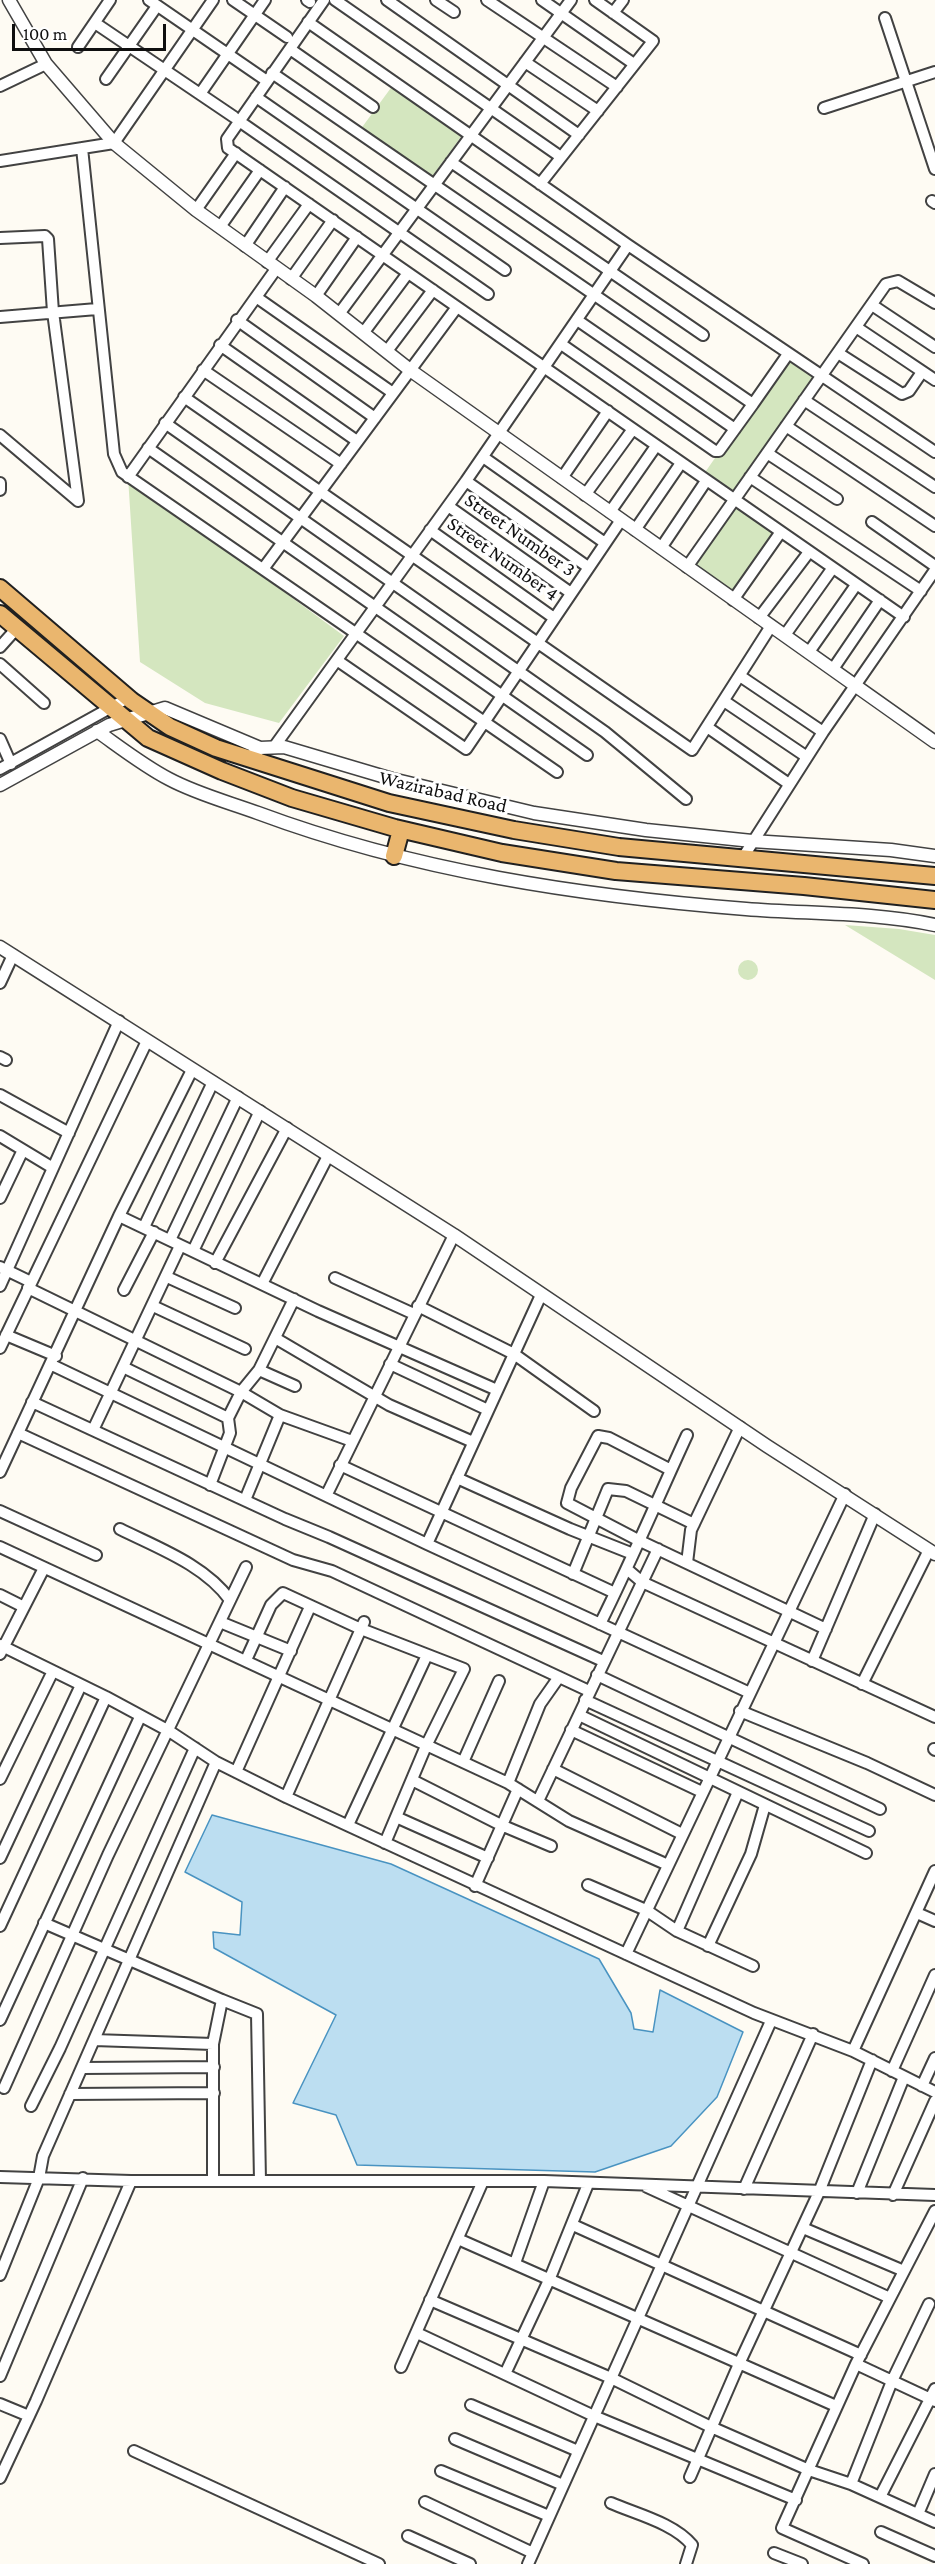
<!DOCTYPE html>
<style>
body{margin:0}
#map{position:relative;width:935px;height:2564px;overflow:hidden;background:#fefbf3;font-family:"Crimson Pro",serif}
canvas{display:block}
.scale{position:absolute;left:12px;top:24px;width:154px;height:27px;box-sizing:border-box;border:3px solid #0f0f0f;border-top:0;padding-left:8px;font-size:18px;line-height:21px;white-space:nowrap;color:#0f0f0f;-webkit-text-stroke:4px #fff;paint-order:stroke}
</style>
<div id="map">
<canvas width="935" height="2564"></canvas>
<div class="scale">100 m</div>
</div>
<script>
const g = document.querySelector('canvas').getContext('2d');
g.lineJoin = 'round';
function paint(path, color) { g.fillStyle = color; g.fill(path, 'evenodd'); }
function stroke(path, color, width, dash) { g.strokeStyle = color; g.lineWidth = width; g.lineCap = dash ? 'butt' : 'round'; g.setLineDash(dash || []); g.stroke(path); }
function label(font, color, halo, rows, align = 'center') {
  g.font = font + ' "Crimson Pro",serif'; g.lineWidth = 6; g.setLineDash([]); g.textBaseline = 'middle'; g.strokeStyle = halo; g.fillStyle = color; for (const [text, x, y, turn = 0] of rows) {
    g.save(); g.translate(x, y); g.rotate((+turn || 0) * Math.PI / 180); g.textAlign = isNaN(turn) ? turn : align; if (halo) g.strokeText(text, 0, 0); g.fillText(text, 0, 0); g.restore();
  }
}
paint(new Path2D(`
 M396,81L466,130L431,178L360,130Z
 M788,354L821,377L734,501L780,533L733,600L687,567L734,501L701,478Z
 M128,477L344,636L279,723L205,703L140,662Z
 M845,925L899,929L935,935V980Z
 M738 970a10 10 0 1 1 20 0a10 10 0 1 1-20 0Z`), '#d4e6bf');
const water = new Path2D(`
 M212,1815L391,1864L599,1959L631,2013L634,2029L653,2032L660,1990L743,2032L717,2097L671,2146L595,2172L357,2165L336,2115L293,2103L336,2015L214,1948L213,1932L240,1935L242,1902L185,1872Z`);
paint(water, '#bcdef1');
stroke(water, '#4993c1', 1.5);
const minor = new Path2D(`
 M149,0L267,81
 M233,0L287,37
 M307,0L310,2
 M324,0L227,139L228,148L904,617
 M335,0L561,157
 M387,0L579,135
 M436,0L454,12
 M487,0L617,87
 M542,0L634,64
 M613,13L623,0
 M885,18L935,169
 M308,22L628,245L935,452
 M95,23L234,117
 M78,47L110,0
 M290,49L373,107
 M525,62L598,111
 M272,73L753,404L788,354
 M106,79L157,6
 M0,86L46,64
 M200,94L265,0
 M256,97L505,270
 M824,108L935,72
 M239,121L488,294
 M82,148L114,454L122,472L557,772
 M0,161L114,143L213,0
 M451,162L703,335
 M540,184L653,41L595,0
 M932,201L935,203
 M196,210L236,153
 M220,227L260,170
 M0,238L45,236L48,239L53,312L78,501
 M245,246L285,187
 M267,262L309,204
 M291,279L333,220
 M316,296L357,237
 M256,297L393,393
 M872,305L935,347
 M339,314L571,0
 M0,317L97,309
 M237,320L375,418
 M577,320L735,429
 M856,327L935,380
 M364,332L408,273
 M561,344L715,451H719L753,404
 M220,345L357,441
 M387,351L433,290
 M838,353L902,394L909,391L922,372
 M203,370L341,464
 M184,397L692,750L771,626
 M804,400L935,487
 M165,423L605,732L686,799
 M786,426L935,526
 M0,435L78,501
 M148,448L587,755
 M767,453L837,499
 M483,457L605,543
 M128,477L276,269
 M750,477L921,591
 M562,478L608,411
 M466,481L588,567
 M0,483V490
 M585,495L633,429
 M448,506L571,593
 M610,512L656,446
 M872,522L935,566
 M430,530L554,618
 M635,530L681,463
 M661,548L706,481
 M687,567L886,284L898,281L935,303
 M263,569L457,307
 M733,600L780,533
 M759,618L809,552
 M785,635L832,569
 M0,647L17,628
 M809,652L856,585
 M338,661L466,749L621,520
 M0,664L44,703
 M833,669L880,600
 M740,676L823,732
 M724,701L807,757
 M707,727L789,784
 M0,739L11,764
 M274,747L466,481L628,245
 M0,769L128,698
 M742,859L823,732L935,570
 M0,983L13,955
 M0,1057L6,1060
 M0,1095L69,1133
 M0,1136L53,1168
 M0,1198L22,1152
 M119,1216L318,1311L497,1390
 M144,1227L213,1082
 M170,1240L238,1097
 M193,1251L260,1111
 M215,1263L287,1128
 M0,1267L31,1282
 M167,1277L235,1308
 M335,1278L414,1314
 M262,1284L328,1156
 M0,1286L119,1021
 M28,1288L241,1392L280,1415L352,1441
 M124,1290L154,1232
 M153,1306L245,1349
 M418,1306L514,1354L594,1411
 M6,1335L56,1356
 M275,1338L389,1405L473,1442
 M0,1348L147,1041
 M390,1364L488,1410
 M52,1365L427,1544L750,1693
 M125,1368L228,1418
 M259,1370L295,1386
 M32,1402L285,1519L329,1537L603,1661
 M93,1430L180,1246
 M18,1433L293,1560L332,1571L589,1691
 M340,1465L615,1593
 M671,1470L609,1438L598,1436L571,1488L567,1503L638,1540L826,1629
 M0,1472L119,1216L192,1070
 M457,1478L570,1529L633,1554
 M210,1485L230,1433L228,1418L241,1392L259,1370L294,1299
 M327,1494L454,1235
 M245,1500L280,1415
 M0,1511L96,1555
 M120,1529C158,1548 205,1565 230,1600
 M427,1544L541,1295
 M0,1547L508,1783L569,1821L668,1865
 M687,1563L691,1530L740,1427
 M628,1570L642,1582L935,1717
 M573,1574L608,1489L626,1491L694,1524
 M0,1595L24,1607
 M220,1622L291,1651
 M600,1624C631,1562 658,1498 687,1435
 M0,1645L106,1697L169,1731L216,1762L286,1797L754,2013L853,2051L935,2092
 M0,1654L44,1568
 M246,1660L271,1605L283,1593L361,1629L464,1669L426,1746L385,1843
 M812,1661L875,1514
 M597,1675L880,1809
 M862,1684L929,1550
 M585,1700L869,1831
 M740,1711L867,1763L935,1795
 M579,1715L866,1853
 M571,1730L702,1792
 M934,1749L935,1750
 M463,1762L499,1681
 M553,1769L682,1834
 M236,1772L309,1609
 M0,1779L53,1671
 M412,1780L501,1825L551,1846
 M508,1783L540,1704L559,1677
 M286,1797L364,1622
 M538,1801L658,1549
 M396,1817L488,1858
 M348,1825L427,1655
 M0,1858L81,1685
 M588,1885L646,1910L677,1931L753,1966
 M475,1886L518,1789
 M917,1913L935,1921
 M44,1923L222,2000
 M0,1926L106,1697
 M677,1931L738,1792
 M708,1946L751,1854L765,1805
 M626,1954L845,1494
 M0,2020L140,1717
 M94,2040L213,2044
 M853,2051L935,1871
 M82,2068L214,2067
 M892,2071L935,1975
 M922,2086L935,2058
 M4,2088L108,1855L246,1567
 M70,2094L214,2093
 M31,2106L60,2048L195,1748
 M0,2177L131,2181H544L935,2195
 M213,2181V2044L222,2000L257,2014L260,2181
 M647,2187L890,2298
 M744,2189L813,2034
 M857,2193L904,2077
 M893,2195L935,2101
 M573,2225L861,2355
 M803,2228L904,2271
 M458,2239L836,2406
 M515,2263L544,2181
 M0,2275L39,2178L43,2156L216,1762
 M430,2300L611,2378L711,2427L809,2470L851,2484L935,2522
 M417,2333L594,2416L796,2500
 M856,2364L935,2401
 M401,2367L483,2181
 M505,2374L550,2278L588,2184
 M0,2376L83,2178
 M0,2404L29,2416
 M471,2405L578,2451
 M455,2439L563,2485
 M134,2451L379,2564
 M441,2471L549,2516
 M690,2477L739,2364L819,2192L872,2060
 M0,2478L36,2401L131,2181
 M851,2484L892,2381L929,2304
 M880,2497L935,2389
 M425,2502L533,2553
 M611,2503C636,2514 674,2523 692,2545L686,2564
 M918,2514L935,2474
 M881,2532L935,2556
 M408,2536L470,2564
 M774,2553L802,2564
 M528,2564L771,2021
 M863,2564L782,2528L856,2364L935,2211`);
const tertiary = new Path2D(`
 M9,0L46,64L114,143L196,210L316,296L410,370L935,742
 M97,731C121,748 144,766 169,779C197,794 228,802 258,813C414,871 580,896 746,909C809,914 872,912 935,925
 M249,759L260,748L284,747L392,779L534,813L646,830L752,841L891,850L935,856
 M0,785L109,725L165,708L260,748
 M0,947L454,1235L767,1446L935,1554`);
const trunk = new Path2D(`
 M0,588L132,701L170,727L216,748L389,803L514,830L619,847L935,876
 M0,614L148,738L222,771L292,798L395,828L502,853L616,871L804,886L935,900
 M394,856L401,830`);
stroke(minor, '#424242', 14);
stroke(tertiary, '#424242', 15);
stroke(trunk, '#202020', 20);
stroke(minor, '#fff', 10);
stroke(tertiary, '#fff', 12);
stroke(trunk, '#eab66e', 16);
label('20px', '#0f0f0f', '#fff', [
 ["Street Number 3",520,535,35],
 ["Street Number 4",503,559,35],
 ["Wazirabad Road",443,792,13]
]);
</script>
